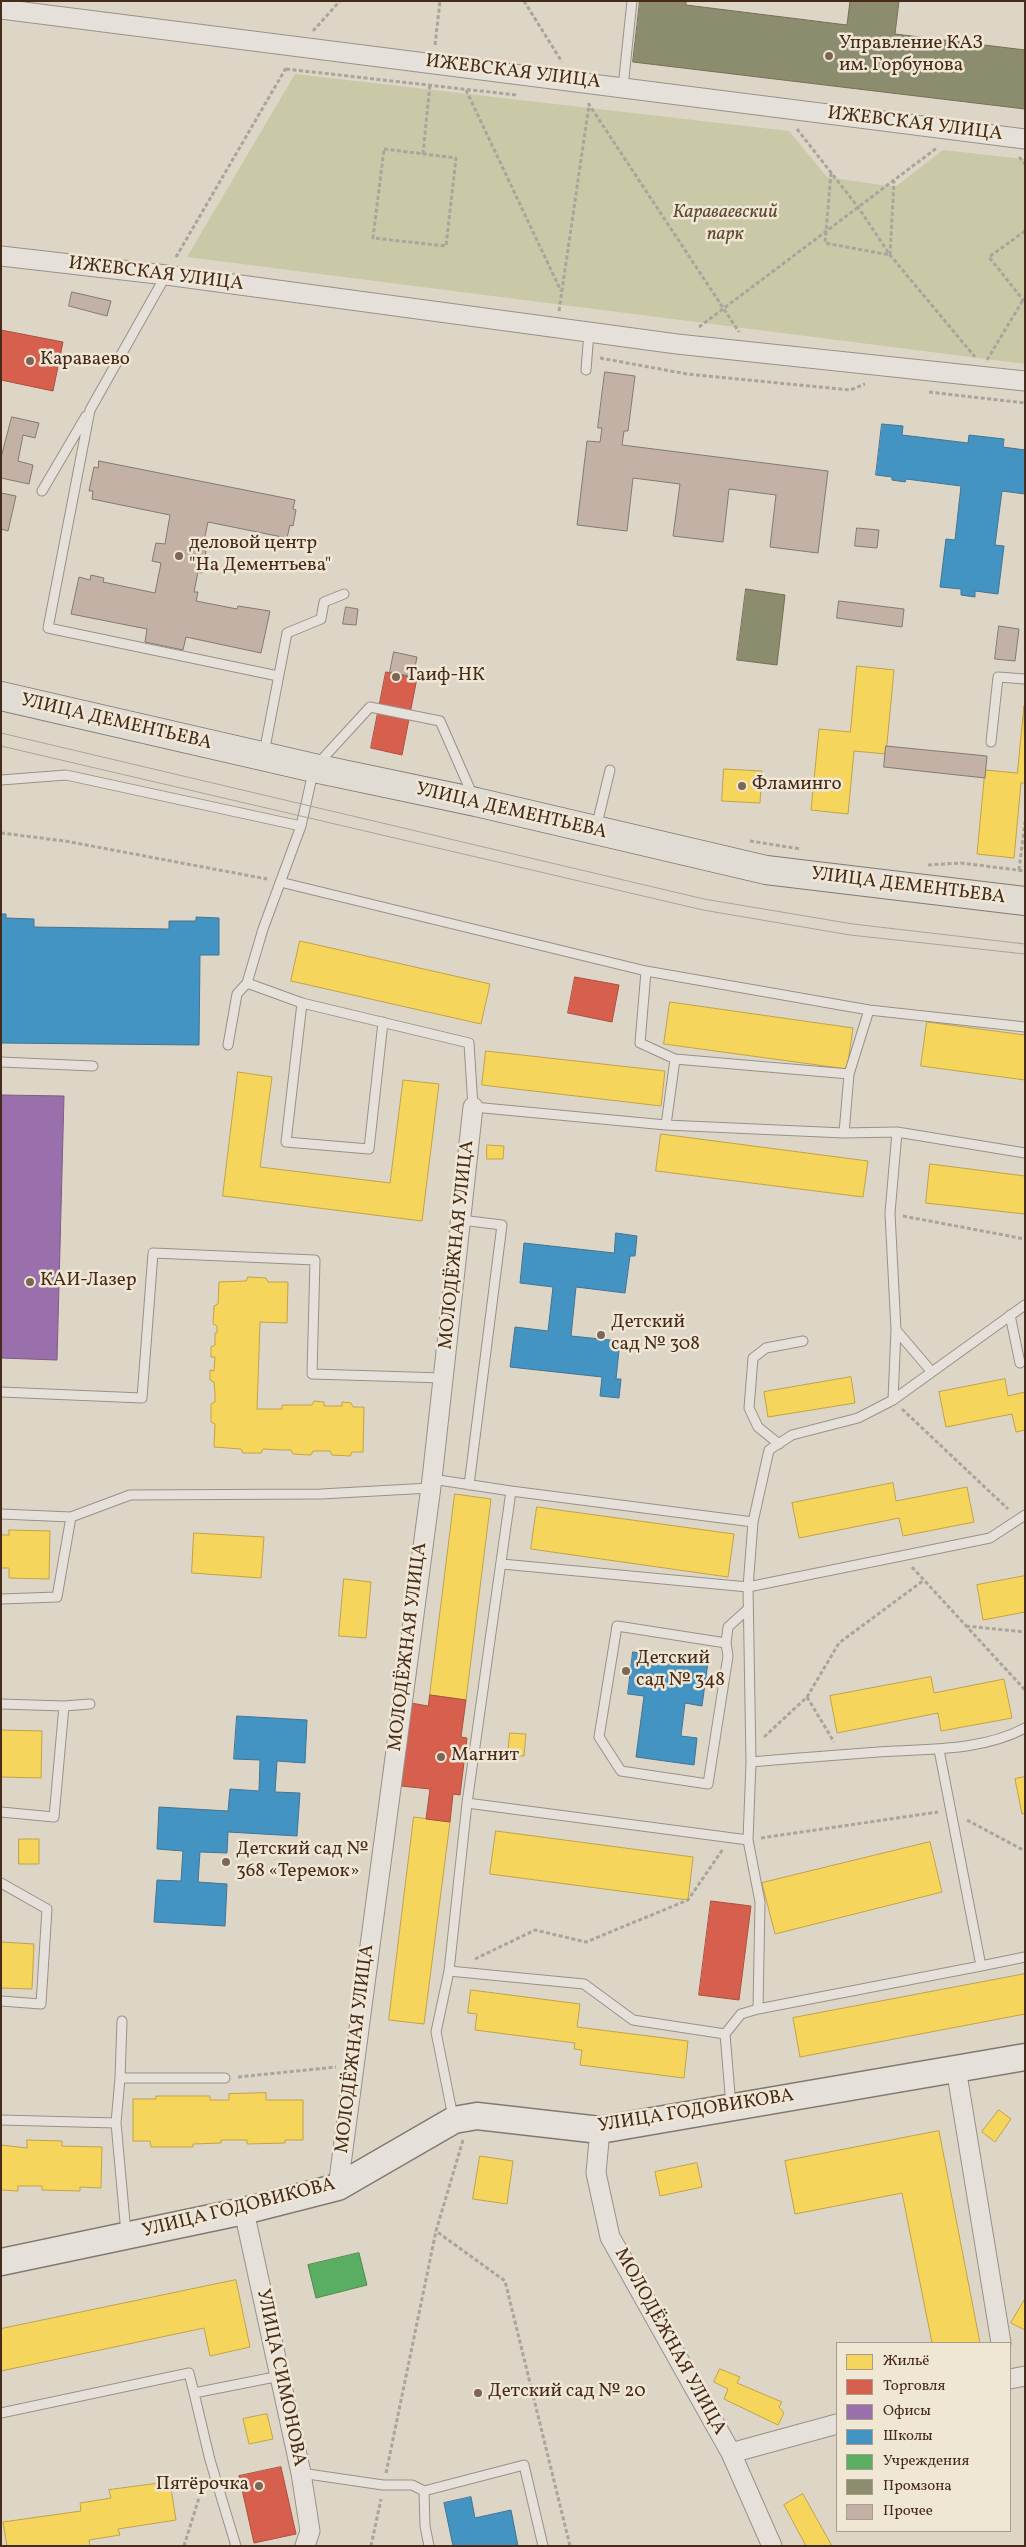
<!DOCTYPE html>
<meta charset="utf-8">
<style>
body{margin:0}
#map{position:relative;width:1026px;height:2547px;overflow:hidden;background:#ddd6c7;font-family:Vollkorn,serif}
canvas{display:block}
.frame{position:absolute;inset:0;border:2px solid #462a1b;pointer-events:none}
.legend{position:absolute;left:836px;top:2342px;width:175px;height:190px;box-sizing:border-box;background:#efe6d4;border:1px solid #ab9b8a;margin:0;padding:6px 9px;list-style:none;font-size:15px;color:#462a1b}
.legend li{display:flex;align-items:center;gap:10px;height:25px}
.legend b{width:25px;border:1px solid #ab9b8a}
</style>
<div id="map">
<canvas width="1026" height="2547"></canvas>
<div class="frame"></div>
<ul class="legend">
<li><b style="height:14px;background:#f6d55c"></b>Жильё</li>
<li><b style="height:14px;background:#d6604d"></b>Торговля</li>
<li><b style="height:14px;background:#9970ab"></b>Офисы</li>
<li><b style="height:14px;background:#4393c3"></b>Школы</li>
<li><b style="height:14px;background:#5aae61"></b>Учреждения</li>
<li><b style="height:14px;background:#8c8c6e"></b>Промзона</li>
<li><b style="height:14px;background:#c2b1a4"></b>Прочее</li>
</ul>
</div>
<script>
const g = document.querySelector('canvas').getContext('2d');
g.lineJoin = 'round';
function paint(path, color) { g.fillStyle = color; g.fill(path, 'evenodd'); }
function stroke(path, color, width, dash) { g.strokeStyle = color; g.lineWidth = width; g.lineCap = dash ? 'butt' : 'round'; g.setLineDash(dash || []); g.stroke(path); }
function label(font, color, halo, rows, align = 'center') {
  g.font = font + ' Vollkorn,serif'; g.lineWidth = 5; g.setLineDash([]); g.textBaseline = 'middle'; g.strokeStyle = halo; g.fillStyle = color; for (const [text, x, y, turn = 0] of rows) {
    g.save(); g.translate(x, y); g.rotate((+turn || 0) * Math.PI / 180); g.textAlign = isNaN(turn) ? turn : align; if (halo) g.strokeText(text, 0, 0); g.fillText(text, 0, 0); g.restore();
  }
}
paint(new Path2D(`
 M295,74L789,131L827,177L895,187L943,150L1025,159V364L187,257Z`), '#c9c9a8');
const homes = new Path2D(`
 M857,666L894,670L886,754L854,751L848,814L811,810L819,729L850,732Z
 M1024,706L1025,783H1021L1014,858L977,854L985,770L1017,773Z
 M724,769L762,771L760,803L722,801Z
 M300,941L490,984L481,1024L291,981Z
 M670,1002L853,1028L847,1069L664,1044Z
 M927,1022L1025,1035V1080L921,1066Z
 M486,1051L665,1071L661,1106L482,1085Z
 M238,1072L272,1077L260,1167L390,1183L403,1080L439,1084L422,1221L223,1196Z
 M661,1134L868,1161L863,1197L656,1171Z
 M487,1145L504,1146L503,1159H487Z
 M930,1164L1025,1176V1214L926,1203Z
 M248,1277L266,1278L268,1282H288L287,1323L260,1322L257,1409H282V1405H312L314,1401L324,1402V1406H342V1402L351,1403L353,1407H364L363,1452H352L350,1456L332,1455L330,1451H313L311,1455L293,1454L291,1450H281L263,1449L261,1453H243L241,1449L214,1447L215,1424L211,1422V1404L215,1402V1394L214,1382L210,1380V1370L214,1371L215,1357H211V1347L215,1345V1333H217V1326L213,1324L214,1306L218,1304L219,1282L246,1281Z
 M851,1377L855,1403L768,1417L764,1392Z
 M1005,1379L1008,1396L1025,1392V1430L1016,1432L1012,1414L946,1427L939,1392Z
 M893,1483L896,1501L967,1487L974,1522L903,1536L899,1518L799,1538L792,1503Z
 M455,1494L491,1499L466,1700L430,1695Z
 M537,1507L734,1534L728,1577L531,1549Z
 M9,1530L50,1531L49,1579L9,1578V1568H1V1535H9Z
 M194,1533L264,1537L261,1578L192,1573Z
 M1025,1576V1612L983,1620L977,1585Z
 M344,1579L371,1582L366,1638L339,1636Z
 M931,1677L934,1693L1004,1679L1012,1718L941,1731L938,1713L837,1733L830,1696Z
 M1,1730L42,1731L41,1778L1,1777Z
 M510,1733L526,1734L524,1756L508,1755Z
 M1025,1777V1813L1022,1814L1015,1779Z
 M414,1817L450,1822L424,2024L389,2020Z
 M496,1831L693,1857L688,1900L490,1874Z
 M19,1839H39V1864H19Z
 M930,1842L942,1892L775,1934L762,1883Z
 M1,1942L34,1944L32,1989L1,1988Z
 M1025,1974V2014L800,2057L793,2018Z
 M471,1990L580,2004L577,2027L688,2041L684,2078L580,2065L582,2050L574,2049L575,2043L475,2030L477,2014L468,2013Z
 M266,2093V2100H303V2140H285V2143L247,2144V2140H221V2143L193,2144V2147H151L150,2141H133V2099H156V2096H210V2100H229V2094Z
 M999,2110L1011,2119L995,2142L982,2132Z
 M939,2131L980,2343H932L902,2193L795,2214L785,2161Z
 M27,2140L62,2141V2146L102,2147L101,2188L80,2187V2191L42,2190V2186H18V2191L1,2190V2145L27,2148Z
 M480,2156L513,2161L507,2204L473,2199Z
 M697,2163L702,2187L660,2196L655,2172Z
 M236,2280L250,2347L210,2356L204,2328L1,2371V2329Z
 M1025,2299V2330L1011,2323Z
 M720,2369L740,2377L737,2383L782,2402L779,2407L784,2413L778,2425L724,2399L728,2389L714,2382Z
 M267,2414L273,2439L249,2444L243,2419Z
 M170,2482L176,2520L118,2529L120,2535L89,2540L90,2546H7L3,2522L81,2511L80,2503L111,2498L109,2490Z
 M803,2494L832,2546H806L784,2505Z`);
paint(homes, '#f6d55c');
stroke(homes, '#c1a248', 1);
const shops = new Path2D(`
 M1,330L63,342L53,391L1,380Z
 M386,672L417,678L402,755L371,748Z
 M575,977L619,985L612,1022L568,1013Z
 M430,1695L466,1700L461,1737L467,1738L460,1795L453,1794L450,1822L426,1819L430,1789L401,1786L411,1703L428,1706Z
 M711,1901L751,1906L739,2000L699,1995Z
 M281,2467L296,2534L254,2543L239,2476Z`);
paint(shops, '#d6604d');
stroke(shops, '#ab503e', 1);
const offices = new Path2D(`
 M1,1095L64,1096L57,1360L1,1358Z`);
paint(offices, '#9970ab');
stroke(offices, '#805b80', 1);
const schools = new Path2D(`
 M882,424L903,426L902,435L968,443L969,435L1004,439L1003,447L1025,450V494L1002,491L995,545L1004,546L998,594L975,591V597L961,595V589L940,587L946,539L955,540L961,486L906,479L905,482L892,480V477L876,475Z
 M1,914H6V918L34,919V927L169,929V921H196V917L219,918V955H200L199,1045L1,1043Z
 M616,1233L637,1236L635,1256H630L625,1293L576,1287L571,1336L620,1341L616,1379H621L619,1398L600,1396L602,1377L510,1367L515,1327L548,1331L553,1287L520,1283L524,1243L614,1253Z
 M633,1652L708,1662L702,1706L685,1703L681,1736L697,1738L694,1765L636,1757L644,1696L628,1694Z
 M237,1716L307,1720L305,1763L277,1761L275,1792L300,1793L297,1836L228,1832L227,1853L200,1852L198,1882L227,1884L225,1926L154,1922L157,1880L181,1881L183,1851L157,1849L159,1807L228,1811L230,1789L259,1791L260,1760L234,1759Z
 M471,2497L475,2518L511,2510L518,2546H453L444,2503Z`);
paint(schools, '#4393c3');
stroke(schools, '#447491', 1);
const public = new Path2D(`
 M359,2253L367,2285L316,2298L308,2265Z`);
paint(public, '#5aae61');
stroke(public, '#54864c', 1);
const industry = new Path2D(`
 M640,1H686V5L847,25L850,1H899L895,34L1025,50V109L633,62Z
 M746,589L785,595L777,665L737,660Z`);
paint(industry, '#8c8c6e');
stroke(industry, '#776f55', 1);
const building = new Path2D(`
 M72,292L111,301L107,316L69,306Z
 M605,372L635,376L628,431H624L622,445L828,471L818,553L770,547L776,495L729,489L723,542L673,536L680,484L633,478L627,531L577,525L587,441L600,442L602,428H598Z
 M12,417L39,423L35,438L23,435L18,461L33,465L29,484L1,478V458Z
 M99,461L295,500L293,509L296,510L293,526L290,525L287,538L208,522L202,550L206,551L202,573L198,572L194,592H198L196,601L237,609L238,606L270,611L261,653L186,637L183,650L145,642L147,629L71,614L79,577L90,580L91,575L104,578L103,582L155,593L161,563L152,561L156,543L165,544L170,515L92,499L93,491H89L94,467L98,468Z
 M1,493L16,496L8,531L1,529Z
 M857,528L879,530L877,548L855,546Z
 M839,601L904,609L902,627L837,618Z
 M346,607L358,609L356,625L343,624Z
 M999,626L1019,629L1015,661L995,659Z
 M394,652L417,657L413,677L390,672Z
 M886,746L987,756L985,778L884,767Z`);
paint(building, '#c2b1a4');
stroke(building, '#827a70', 1);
const lane = new Path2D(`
 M623,87L632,1
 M166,275L90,410L48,628L278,676
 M586,370L589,332
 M42,491L86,416
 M991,742L998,677L1025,679
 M264,753L287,633L321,619L324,602L344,594
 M1,780L66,775L301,826
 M473,796L440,721L370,707L314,768L301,826L263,929L247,983L302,1003L469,1043L473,1107L666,1125L844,1133
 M596,828L610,770
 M280,882L646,971L869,1010L1025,1027
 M646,971L640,1043L675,1059L849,1074
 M302,1003L286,1142L369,1149L383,1022
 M869,1010L849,1074L844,1133L897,1132L1025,1153
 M228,1045L237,994L247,983
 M1,1062L93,1066
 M666,1125L675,1059
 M461,1220L502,1225L469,1485
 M1010,1315L1020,1363
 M896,1330L931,1371
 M1,1392L142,1398L153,1253L315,1260L312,1374L443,1378
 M893,1400L896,1330L890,1213L897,1132
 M779,1444L758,1427L749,1408L753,1358L766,1348L803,1341
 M432,1479L511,1491
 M1,1514L71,1517L130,1495L321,1494L430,1488
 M502,1564L748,1587L990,1538L1025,1515
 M1,1599L57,1597L71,1517
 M726,1643L617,1626L599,1737L621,1771L708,1784L728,1656L726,1643L728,1627L748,1609
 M1,1704L64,1706L54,1817L1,1812
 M64,1706L90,1704
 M751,1762C799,1758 847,1754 895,1751C938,1749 986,1749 1025,1728
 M467,1803L748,1840
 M1,1883L47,1909L41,2004L1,2001
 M981,1966L1025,1957
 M449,1971L584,1984L633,2020L725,2034
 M758,2009L981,1966L939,1750
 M120,2078L122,2021
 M731,2106L725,2034L741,2014L758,2009L760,1902L748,1840L751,1762L748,1587L753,1522L769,1450L792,1435L858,1418L893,1400L1025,1305
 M453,2117L436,2032L449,1971L467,1803L511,1491L753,1522
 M1,2120L116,2123L126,2233
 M116,2123L120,2078H225
 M194,2393L210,2460L236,2546
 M1,2413L189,2373L194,2393L280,2376
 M301,2473L383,2485H412L424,2491L524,2465L543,2546
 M424,2491L425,2526L429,2546`);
const street = new Path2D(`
 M1,9L1025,139
 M1,256L166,275L677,344L1025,381
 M956,2068L1001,2343
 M600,2130L596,2173L610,2237L731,2453L772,2546
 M338,2187L432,1479L473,1107
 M244,2211L301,2473L310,2531L305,2546
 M1010,2379L1025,2376
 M731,2453L837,2424`);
const secondary = new Path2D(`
 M1,2262L244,2211L338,2187L454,2120L477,2116L600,2130L1025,2057`);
const primary = new Path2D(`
 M1,696L314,768L476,802L766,870L1025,901`);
stroke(lane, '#989187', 11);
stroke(street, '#989187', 21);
stroke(secondary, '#827a70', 29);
stroke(primary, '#827a70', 30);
stroke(new Path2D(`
 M524,1L562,62
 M313,31L340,1
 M435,45L440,1
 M286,69L516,95
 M466,90L561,291
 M588,103L739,332
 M797,129L858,207L890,255L975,357
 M384,149L456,158L446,246L373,238Z
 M423,154L430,84
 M1019,157L1025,164
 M831,173L825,243L890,255L894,181
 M1025,231L989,257L1023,300L1025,299
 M176,257L286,68
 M559,311L589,105
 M699,327L938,147
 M600,358L687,374L850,390L865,384
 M987,360L1023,300
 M929,392L1025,403
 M1,833L65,841L267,879
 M750,841L801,849
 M928,865L961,863L1025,871
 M1019,870L1025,822
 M903,1216L1025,1239
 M902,1409L1008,1509
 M912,1567L1025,1690
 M966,1626L1025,1632
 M807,1697L834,1742
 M764,1737L807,1697L839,1643L924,1580
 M967,1820L1025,1851
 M761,1838L938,1812
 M475,1959L535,1930L586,1942L688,1900L723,1849
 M238,2077L336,2067
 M463,2140L436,2231L505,2281L570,2546
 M386,2473L436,2231
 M184,2546L203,2485
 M371,2546L381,2499`), '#a9a49c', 3, [4, 2.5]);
stroke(lane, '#e5e1da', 9);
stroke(street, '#e5e1da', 19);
stroke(secondary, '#e5e1da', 26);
stroke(primary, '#e0dcd4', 28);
stroke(new Path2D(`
 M1,733L704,899L853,924L1025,944
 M1,746L703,910L850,935L1025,954`), '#a9a49c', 1);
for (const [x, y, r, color] of [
 [829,56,5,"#7b6657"],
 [30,361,5,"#7b6657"],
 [179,556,5,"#7b6657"],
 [396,677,5,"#7b6657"],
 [742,786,5,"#7b6657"],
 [30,1282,5,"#7b6657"],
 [601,1335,5,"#7b6657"],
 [626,1671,5,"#7b6657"],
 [441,1757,5,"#7b6657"],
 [226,1862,5,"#7b6657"],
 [478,2393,5,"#7b6657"],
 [259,2486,5,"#7b6657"]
]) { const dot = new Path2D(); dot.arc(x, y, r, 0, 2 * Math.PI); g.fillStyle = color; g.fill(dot); stroke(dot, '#efe6d4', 2); }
label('19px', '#462a1b', '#efe6d4', [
 ["Управление КАЗ",839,45],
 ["им. Горбунова",839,67],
 ["Караваево",40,361],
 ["деловой центр",189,545],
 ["\"На Дементьева\"",189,567],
 ["Таиф-НК",406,677],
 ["Фламинго",752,786],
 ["КАИ-Лазер",40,1282],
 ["Детский",611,1324],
 ["сад № 308",611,1346],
 ["Детский",636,1660],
 ["сад № 348",636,1682],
 ["Магнит",451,1757],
 ["Детский сад №",236,1851],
 ["368 «Теремок»",236,1873],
 ["Детский сад № 20",488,2393],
 ["Пятёрочка",249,2486,"right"]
], 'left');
label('19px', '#462a1b', '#efe6d4', [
 ["ИЖЕВСКАЯ УЛИЦА",513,73,7],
 ["ИЖЕВСКАЯ УЛИЦА",915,125,7],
 ["ИЖЕВСКАЯ УЛИЦА",156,275,7],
 ["УЛИЦА ДЕМЕНТЬЕВА",116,723,13],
 ["УЛИЦА ДЕМЕНТЬЕВА",511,812,13],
 ["УЛИЦА ДЕМЕНТЬЕВА",908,887,7],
 ["МОЛОДЁЖНАЯ УЛИЦА",458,1245,-84],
 ["МОЛОДЁЖНАЯ УЛИЦА",409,1647,-83],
 ["МОЛОДЁЖНАЯ УЛИЦА",356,2049,-83],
 ["УЛИЦА ГОДОВИКОВА",696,2112,-9],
 ["УЛИЦА ГОДОВИКОВА",239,2209,-14],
 ["МОЛОДЁЖНАЯ УЛИЦА",669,2342,61],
 ["УЛИЦА СИМОНОВА",280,2378,78]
]);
label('italic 19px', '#5d4832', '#efe6d4', [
 ["Караваевский",725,214],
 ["парк",725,236]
]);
</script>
